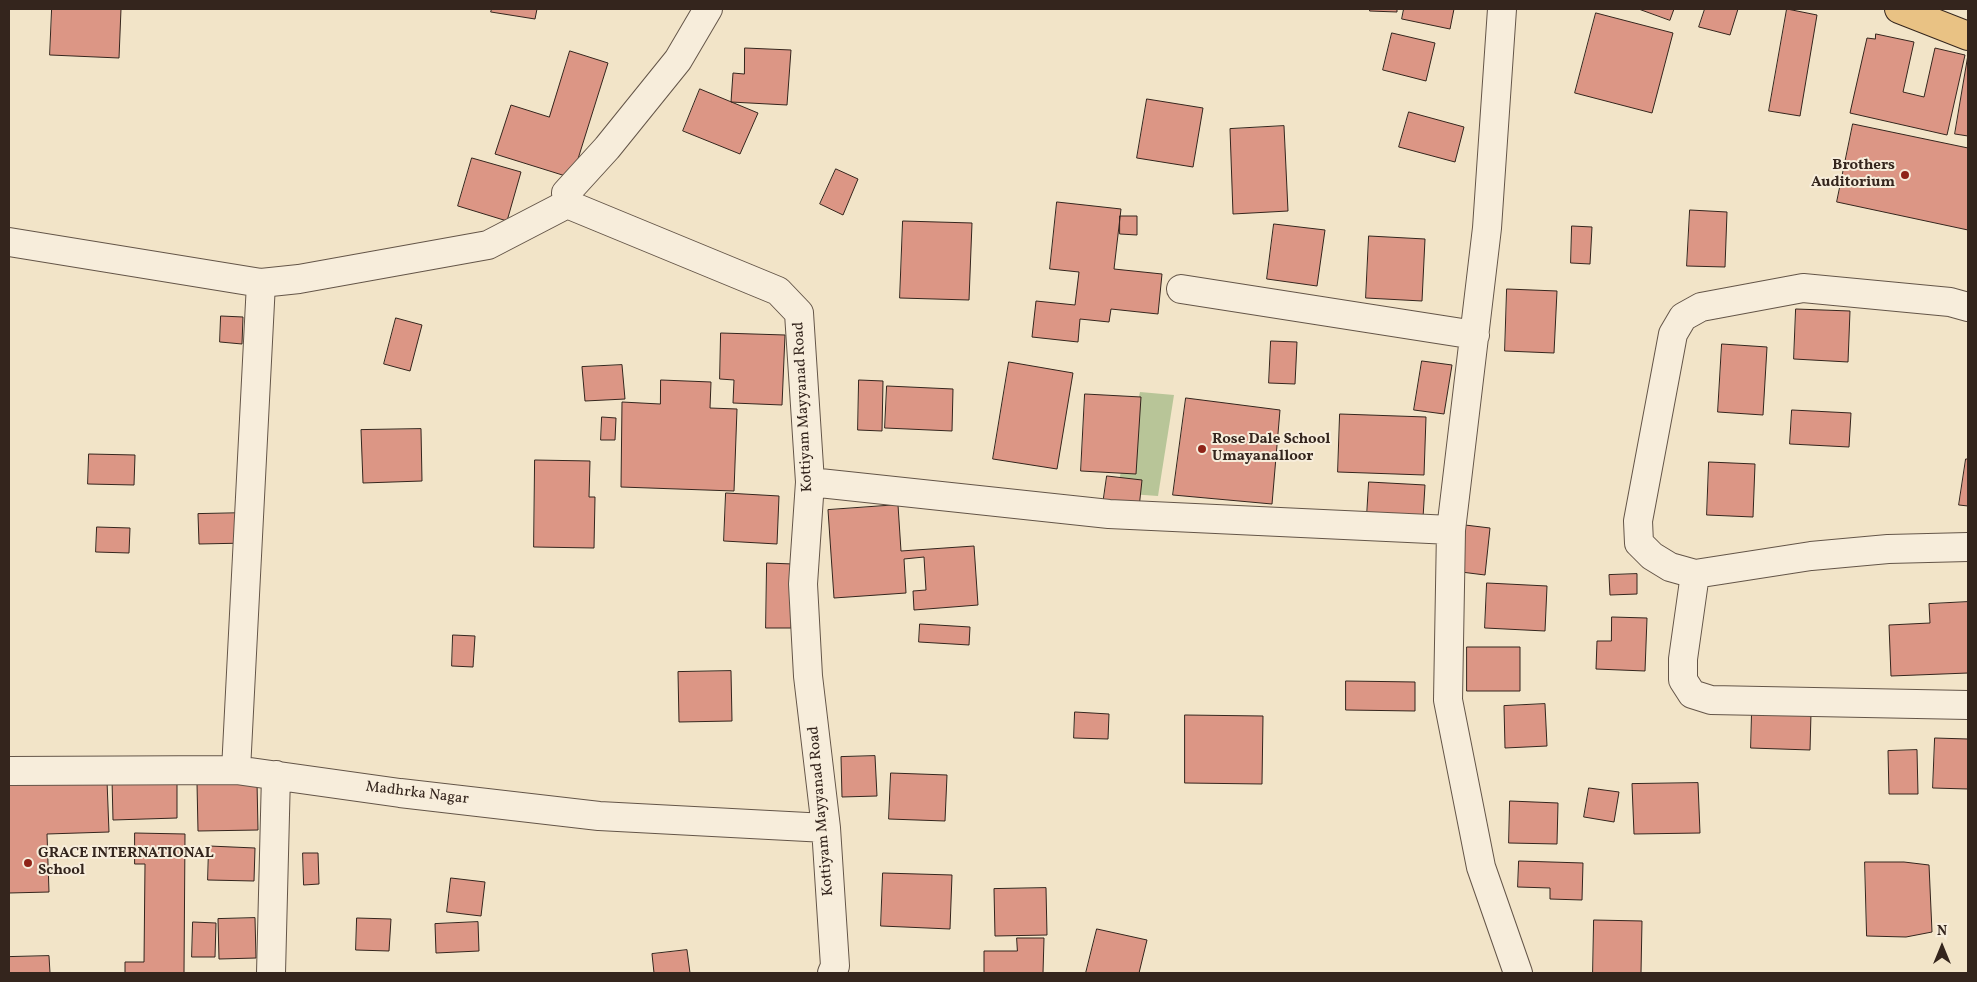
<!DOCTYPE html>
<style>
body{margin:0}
#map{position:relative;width:1977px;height:982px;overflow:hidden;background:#f2e4c8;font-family:Vollkorn,serif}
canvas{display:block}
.frame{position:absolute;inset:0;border:10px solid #34251d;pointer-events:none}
.north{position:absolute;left:1917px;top:922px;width:50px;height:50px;-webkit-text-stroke:4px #f7eddb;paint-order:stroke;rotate:0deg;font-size:14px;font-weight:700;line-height:20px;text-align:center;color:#34251d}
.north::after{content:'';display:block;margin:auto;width:18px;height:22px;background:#34251d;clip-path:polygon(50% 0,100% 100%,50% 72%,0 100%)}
</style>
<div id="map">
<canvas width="1977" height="982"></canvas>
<div class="frame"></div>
<div class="north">N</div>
</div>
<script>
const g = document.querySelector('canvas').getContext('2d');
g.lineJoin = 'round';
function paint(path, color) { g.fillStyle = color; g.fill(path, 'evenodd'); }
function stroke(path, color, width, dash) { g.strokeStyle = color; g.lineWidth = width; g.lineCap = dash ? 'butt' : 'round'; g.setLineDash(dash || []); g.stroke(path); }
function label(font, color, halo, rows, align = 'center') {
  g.font = font + ' Vollkorn,serif'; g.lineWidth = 4; g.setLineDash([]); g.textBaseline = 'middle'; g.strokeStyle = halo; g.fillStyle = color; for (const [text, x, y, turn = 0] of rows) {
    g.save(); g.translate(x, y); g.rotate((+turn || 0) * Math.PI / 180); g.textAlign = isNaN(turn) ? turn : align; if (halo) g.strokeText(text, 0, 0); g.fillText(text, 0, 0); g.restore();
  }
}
paint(new Path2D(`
 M1140,392L1174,395L1158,496L1116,493Z`), '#b8c598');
const building = new Path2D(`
 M52,9H121L119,58L50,55Z
 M492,9H537L535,19L491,12Z
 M1370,9H1397V12L1370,11Z
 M1404,9H1454L1450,29L1402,19Z
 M1639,9H1674L1670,20Z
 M1705,9H1738L1730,35L1699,27Z
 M1787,9L1817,15L1800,116L1769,111Z
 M1596,13L1673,33L1652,113L1575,93Z
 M1392,33L1435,43L1426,81L1383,70Z
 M1876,34L1914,42L1903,92L1924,97L1935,48L1965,55L1947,135L1850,113L1867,38L1875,39Z
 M745,48L791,50L787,105L731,102L733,73L744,74Z
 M570,51L608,63L572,178L495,154L511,105L549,117Z
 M1968,55V136L1955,134Z
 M700,89L758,113L740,154L683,131Z
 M1147,99L1203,108L1193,167L1137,158Z
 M1409,112L1464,127L1455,162L1399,147Z
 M1853,124L1968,148V230L1837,202Z
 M1284,126L1288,211L1233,214L1230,129Z
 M472,158L521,172L507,221L458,206Z
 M836,169L858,179L843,215L820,204Z
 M1057,202L1121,209L1114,269L1162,274L1158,314L1111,309L1109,322L1080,319L1078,342L1032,337L1036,301L1075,305L1079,272L1050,269Z
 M1690,210L1727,212L1725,267L1687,266Z
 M1120,216H1137V235L1120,234Z
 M903,221L972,223L969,300L900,298Z
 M1274,224L1325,230L1317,286L1267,279Z
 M1572,226L1592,227L1590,264L1571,263Z
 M1369,236L1425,239L1422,301L1366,298Z
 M1507,289L1557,291L1554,353L1505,351Z
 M1796,309L1850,311L1848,362L1794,359Z
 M221,316L243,317L242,344L220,342Z
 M396,318L422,325L410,371L384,364Z
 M721,333L785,335L782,405L733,403L734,380L720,379Z
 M1271,341L1297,342L1295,384L1269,383Z
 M1722,344L1767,347L1763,415L1718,412Z
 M1422,361L1452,365L1444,414L1414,410Z
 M1009,362L1073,373L1057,469L993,459Z
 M622,365L625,399L585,401L582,367Z
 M661,380L711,382L710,408L737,409L734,491L621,487L622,402L660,404Z
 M859,380L883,381L882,431L858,430Z
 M887,386L953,389L952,431L885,428Z
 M1085,394L1141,397L1136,474L1081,471Z
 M1186,398L1280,410L1272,504L1173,495Z
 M1792,410L1851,413L1849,447L1790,444Z
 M1340,414L1426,417L1424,475L1338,472Z
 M602,417L616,418L615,440H601Z
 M421,429L422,481L363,483L361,430Z
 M89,454L135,455L134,485L88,484Z
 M1966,459H1968V506L1959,505Z
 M535,460L590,461L589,497H595L594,548L534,547Z
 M1709,462L1755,464L1753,517L1707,515Z
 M1107,476L1142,480L1139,508L1103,504Z
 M1369,482L1425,485L1423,518L1367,516Z
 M726,493L779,496L777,544L724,541Z
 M898,505L901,551L974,546L978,605L914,610L913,591L926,590L924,557L904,559L906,593L834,598L828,510Z
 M247,513L248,543L199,544L198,514Z
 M1465,525L1490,528L1485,575L1461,572Z
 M97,527L130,528L129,553L96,552Z
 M767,563L793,564L791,628H766Z
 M1637,574V594L1610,595L1609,575Z
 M1487,583L1547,586L1545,631L1485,628Z
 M1968,602V673L1891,676L1889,625L1930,623L1929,604Z
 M1612,617L1647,618L1645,671L1596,669L1597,641H1611Z
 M920,624L970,627L969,645L919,642Z
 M453,635L475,636L473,667L452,666Z
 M1467,647H1520V691H1467Z
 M731,671L732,721L679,722L678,672Z
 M1346,681L1415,682V711L1346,710Z
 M1545,704L1547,746L1505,748L1504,706Z
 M1752,711L1811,713L1810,750L1751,748Z
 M1075,712L1109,714L1108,739L1074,738Z
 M1185,715L1263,716L1262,784L1185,783Z
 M1935,738L1968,739V789L1933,788Z
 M1917,750L1918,794H1889L1888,751Z
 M875,756L877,796L842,797L841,757Z
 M891,773L947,775L945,821L889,819Z
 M177,778V818L113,820L112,779Z
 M107,781L109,832L47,834L49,892L9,893V784Z
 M257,782L258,830L198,831L197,783Z
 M1698,783L1700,833L1634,834L1632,784Z
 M1589,788L1619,792L1614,822L1584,817Z
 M1510,801L1558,803L1557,844L1509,843Z
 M135,833L185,834L184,973H125V962H144L145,864H135Z
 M209,846L255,848L254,881L208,880Z
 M303,853H318L319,884L304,885Z
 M1519,861L1583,863L1582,900L1550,899V888L1518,887Z
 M1865,862H1904L1929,865L1932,932L1906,937L1867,936Z
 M883,873L952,875L950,929L881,926Z
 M451,878L485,882L481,916L447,912Z
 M1046,888L1047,935L995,936L994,889Z
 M255,918L256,958L219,959L218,919Z
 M357,918L391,919L389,951L356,950Z
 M1594,920L1642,921L1641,973H1593Z
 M193,922L216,923L215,957H192Z
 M478,922L479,951L436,953L435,924Z
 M1097,929L1147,940L1139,973H1086Z
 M1017,938H1044L1043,973H984V951H1017Z
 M687,950L690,973H654L652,954Z
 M49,956L50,973H9V957Z`);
paint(building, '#dc9685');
stroke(building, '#34251d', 1);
const minor = new Path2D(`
 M708,9L678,60L607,148L566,193L567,204L778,291L799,313L810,482L803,584L808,676L826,828L835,966L832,973
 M1502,9L1487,228L1451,530L1448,700L1481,867L1518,973
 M9,242L261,283L299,279L488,245L567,204
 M1181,289L1475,335
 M1968,307L1950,302L1803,288L1701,307L1683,317L1673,334L1638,521L1639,543L1652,556L1670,567L1695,574L1811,556L1888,549L1968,547
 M810,482L1109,514L1451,530
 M1695,574L1683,659V680L1692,694L1711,700L1968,705
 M236,770L261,283
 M9,771L236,770L400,793L599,816L826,828
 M271,973L276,775`);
const highway = new Path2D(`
 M1899,9L1968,36`);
stroke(minor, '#645548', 30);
stroke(highway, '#34251d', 30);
stroke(minor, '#f7eddb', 28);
stroke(highway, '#e9c284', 28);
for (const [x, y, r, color] of [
 [1905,175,5,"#8f2418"],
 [1202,449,5,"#8f2418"],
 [28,863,5,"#8f2418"]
]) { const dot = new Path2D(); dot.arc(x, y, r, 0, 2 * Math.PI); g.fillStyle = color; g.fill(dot); stroke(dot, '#f7eddb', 2); }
label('bold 15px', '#34251d', '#f7eddb', [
 ["Brothers",1895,166,"right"],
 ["Auditorium",1895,183,"right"],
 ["Rose Dale School",1212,440],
 ["Umayanalloor",1212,457],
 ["GRACE INTERNATIONAL",38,854],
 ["School",38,871]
], 'left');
label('15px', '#34251d', '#f7eddb', [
 ["Kottiyam Mayyanad Road",804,407,-93],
 ["Madhrka Nagar",417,794,7],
 ["Kottiyam Mayyanad Road",822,811,-95]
]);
</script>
